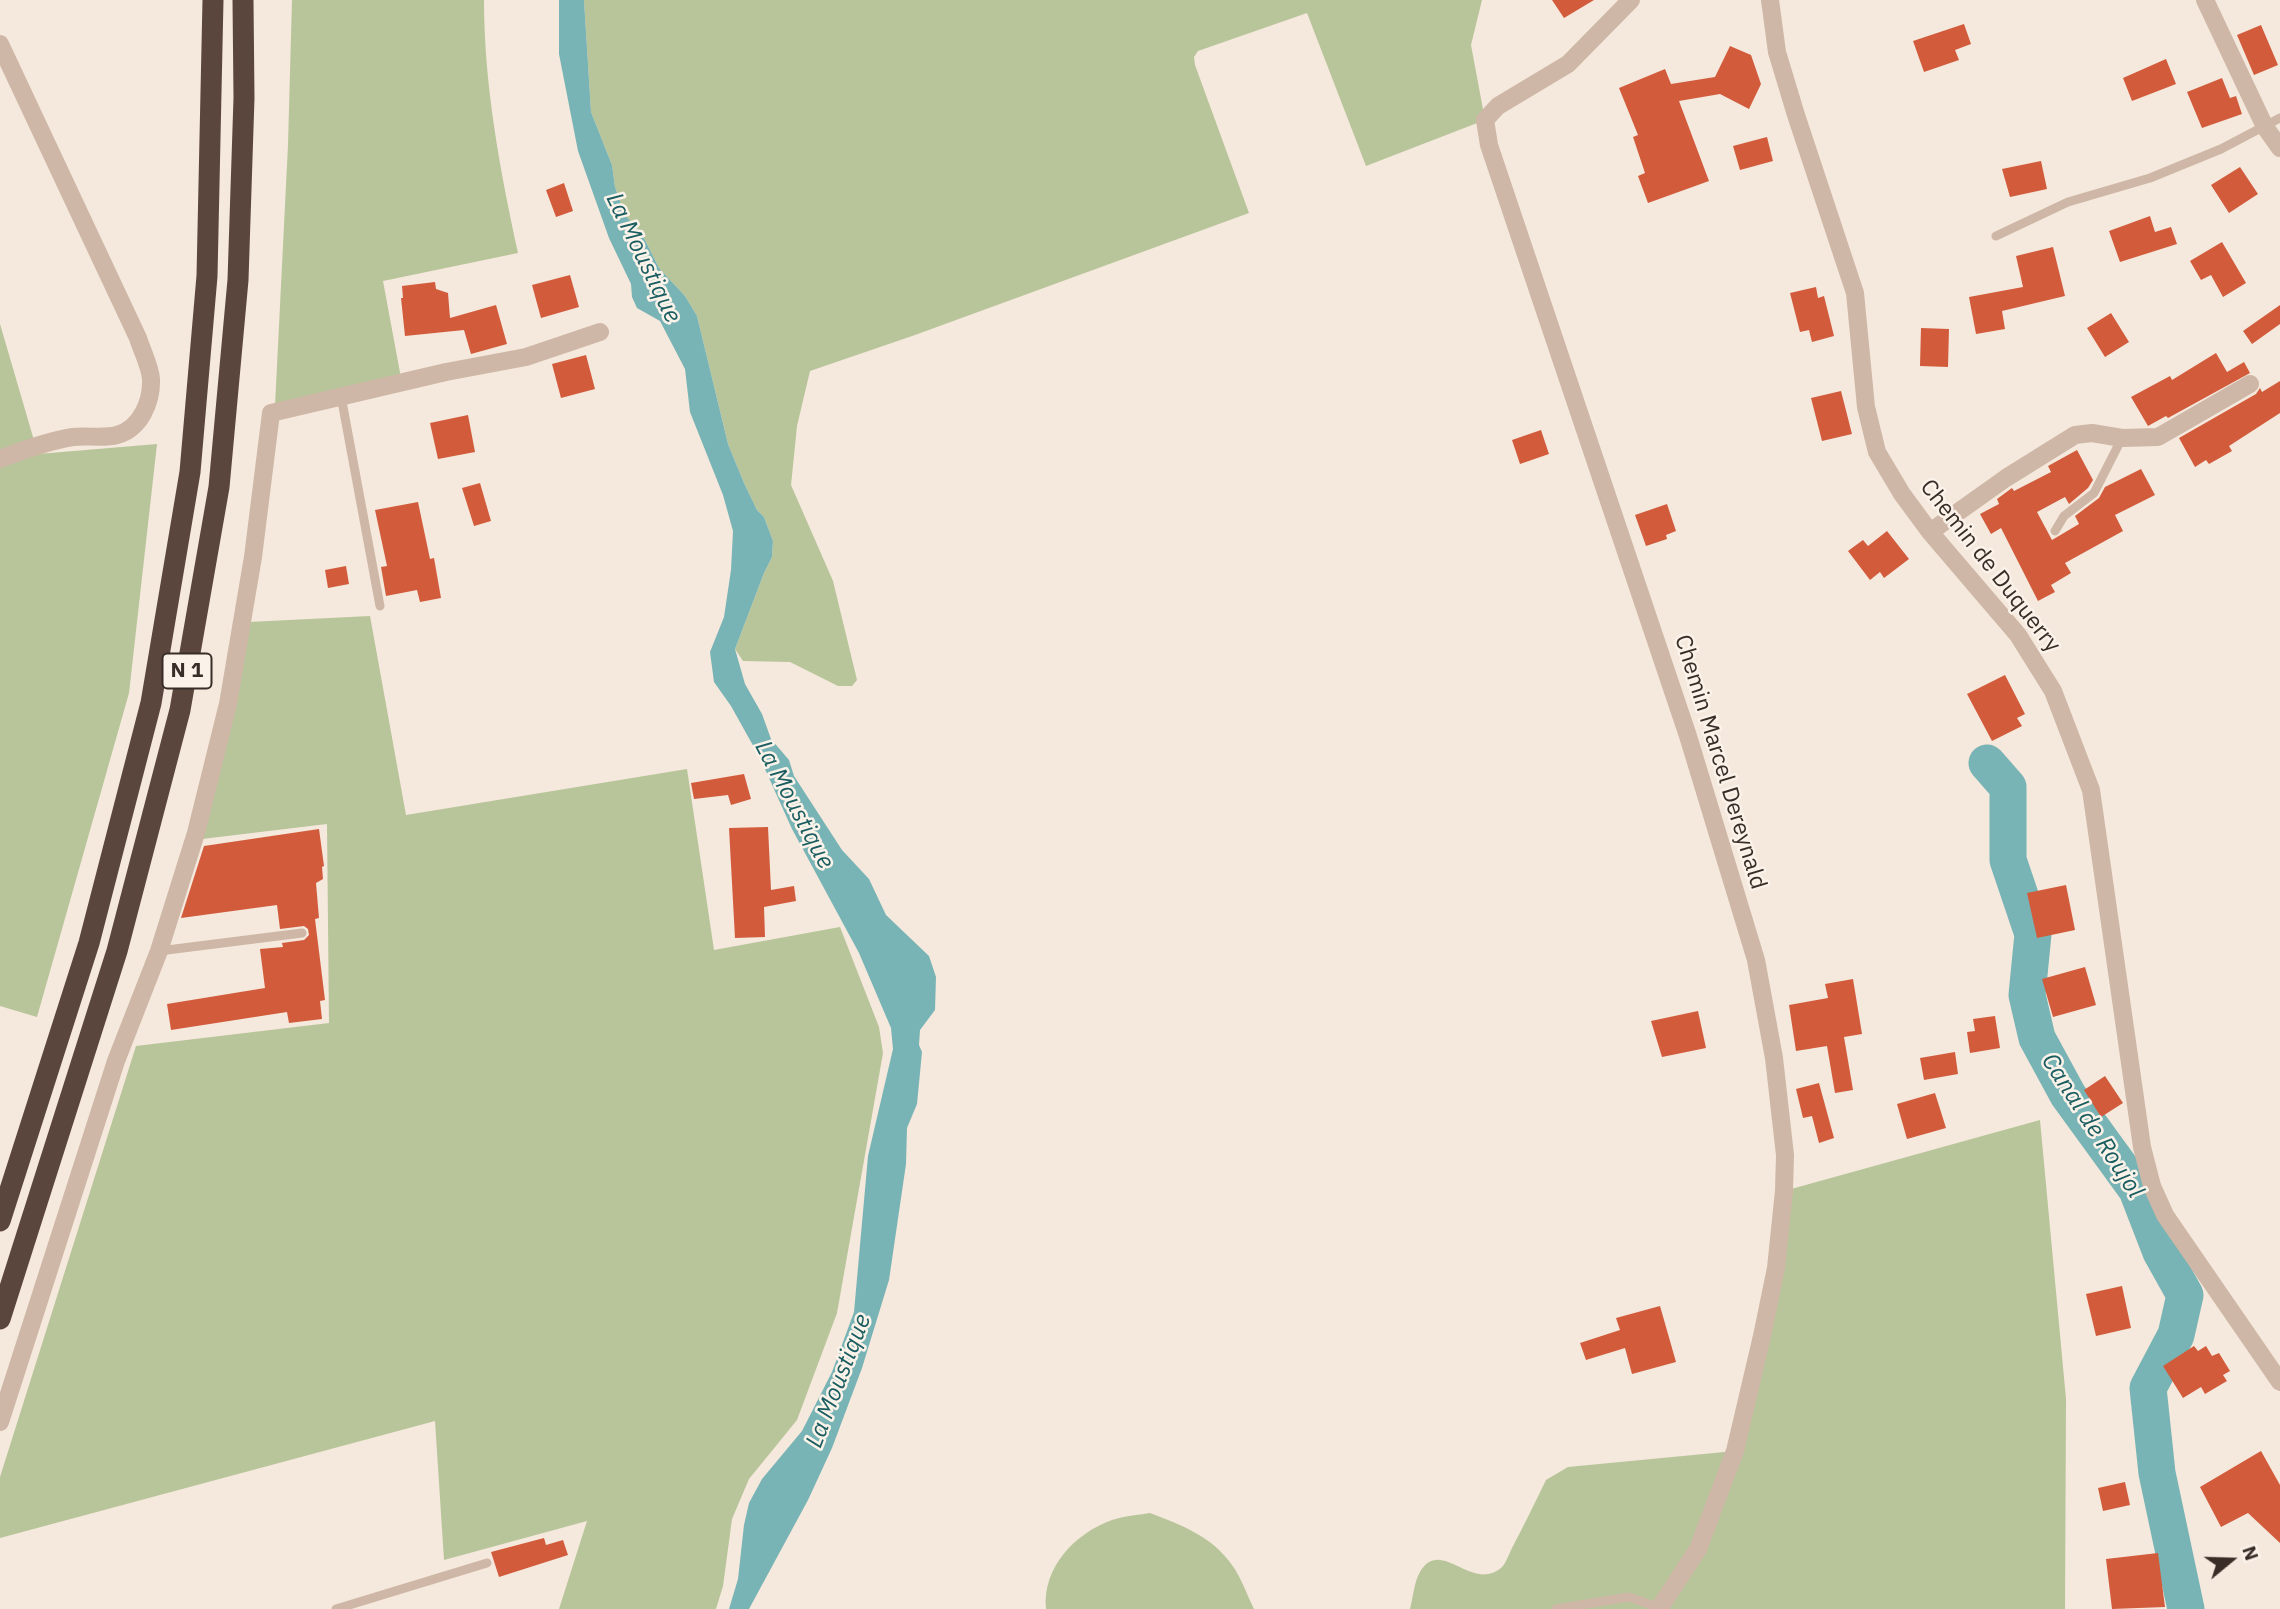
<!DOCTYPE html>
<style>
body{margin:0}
#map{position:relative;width:2280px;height:1609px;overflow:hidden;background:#f5e8dc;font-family:"IBM Plex Sans",sans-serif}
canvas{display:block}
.north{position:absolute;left:2196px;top:1525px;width:70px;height:70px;-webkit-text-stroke:5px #fbf2e9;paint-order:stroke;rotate:71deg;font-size:19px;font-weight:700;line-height:28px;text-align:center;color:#392d28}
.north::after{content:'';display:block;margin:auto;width:24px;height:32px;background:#392d28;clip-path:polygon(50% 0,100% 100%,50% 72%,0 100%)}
</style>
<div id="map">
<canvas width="2280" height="1609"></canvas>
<div class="north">N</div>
</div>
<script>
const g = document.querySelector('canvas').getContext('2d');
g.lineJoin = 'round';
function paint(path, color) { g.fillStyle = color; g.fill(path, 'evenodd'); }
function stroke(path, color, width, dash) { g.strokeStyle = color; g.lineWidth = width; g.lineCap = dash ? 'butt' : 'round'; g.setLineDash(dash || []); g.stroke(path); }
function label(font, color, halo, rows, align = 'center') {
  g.font = font + ' "IBM Plex Sans",sans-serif'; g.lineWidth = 5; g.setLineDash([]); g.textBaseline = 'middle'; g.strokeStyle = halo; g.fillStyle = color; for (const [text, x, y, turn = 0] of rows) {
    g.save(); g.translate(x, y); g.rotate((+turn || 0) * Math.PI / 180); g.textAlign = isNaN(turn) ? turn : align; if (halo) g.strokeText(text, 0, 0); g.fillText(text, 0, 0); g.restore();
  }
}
paint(new Path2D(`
 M292,0H484C484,85 500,170 518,253L383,281L401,378L275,406L288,145Z
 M584,0H1482L1471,45L1485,120L1366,166L1307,13L1198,51L1194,57L1195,65L1249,213L915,335L810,371L797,426L791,485L833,581L857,680L852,686H838L790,662L743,661L735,649L764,573L772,557L773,541L764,517L757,510L744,483L728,444L697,316L685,296L659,268L642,234L625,215L615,187L612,165L591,112Z
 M0,324L38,454L157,444L129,693L37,1017L0,1006Z
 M370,616L406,815L687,769L714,950L840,927L879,1027L883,1053L837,1313L797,1420L749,1479L732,1519L723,1586L716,1609H559L587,1521L444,1560L435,1421L0,1538V1477L136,1046L329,1023L327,824L202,839L249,622Z
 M2040,1120L2066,1399L2065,1609H1410C1413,1598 1414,1582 1420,1572C1441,1536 1472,1594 1502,1567C1506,1563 1509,1554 1512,1548C1524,1525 1535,1503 1546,1480L1568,1467L1735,1451L1784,1191Z
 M1150,1513C1181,1525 1212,1536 1232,1565C1241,1577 1247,1595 1254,1609H1046C1042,1568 1075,1533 1112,1520C1124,1516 1138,1515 1150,1513Z`), '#b8c59a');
paint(new Path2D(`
 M559,0H584L591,112L612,165L615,187L625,215L642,234L659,268L685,296L697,316L728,444L744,483L757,510L764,517L773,541L772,557L764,573L735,649L745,684L762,714L771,739L789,760L794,776L842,850L869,879L886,915L929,956L936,977L935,1010L920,1030L919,1045L922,1052L917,1104L907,1128L906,1164L889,1280L862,1368L832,1448L808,1500L749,1609H729L738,1579L744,1525L749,1503L762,1479L802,1431L832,1372L854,1312L868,1156L893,1049L891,1028L859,953L792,829L760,758L731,706L714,682L710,652L724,617L731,570L733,531L723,495L690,412L685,369L660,321L637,308L632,297L631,284L609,238L578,151L559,54Z`), '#78b4b5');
stroke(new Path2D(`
 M1987,763L2008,787V860L2033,934L2027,995L2037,1038L2068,1095L2137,1190L2161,1252L2185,1295L2176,1335L2148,1388L2157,1473L2186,1609`), '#78b4b5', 37);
paint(new Path2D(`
 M1552,0H1594L1564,18Z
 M1964,24L1971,44L1955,50L1959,60L1924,72L1913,41Z
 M2261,25L2278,65L2254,75L2237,35Z
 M1730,46L1751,55L1761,84L1749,109L1720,94L1679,101L1709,181L1648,203L1638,176L1645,173L1633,137L1638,135L1619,88L1665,69L1671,84L1715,77Z
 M2166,59L2176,84L2132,101L2123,78Z
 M2222,78L2230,98L2236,96L2242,114L2202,128L2187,92Z
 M1767,137L1773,161L1740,170L1733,146Z
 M2041,161L2047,189L2010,197L2002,169Z
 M2240,167L2258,194L2229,213L2211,185Z
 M564,183L573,211L556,217L546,190Z
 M2150,216L2155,232L2171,227L2177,244L2120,262L2109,231Z
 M2222,242L2246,283L2223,297L2211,275L2201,280L2190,261Z
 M2053,247L2065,296L2002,311L2005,329L1976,334L1969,297L2023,287L2016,256Z
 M570,275L579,307L541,318L532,285Z
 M435,282L436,289L448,293L450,318L496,305L507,344L471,354L464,330L405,336L401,298H403L402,286Z
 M1816,287L1818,298L1824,296L1834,336L1812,342L1809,330L1800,332L1790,293Z
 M2280,305V324L2252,344L2243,331Z
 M2111,313L2129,342L2105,357L2087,328Z
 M1921,328L1949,329L1948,367L1920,366Z
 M2216,353L2227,372L2244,362L2250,373L2168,418L2166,416L2148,426L2131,397L2170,376L2172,380Z
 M586,355L595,389L561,398L552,364Z
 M2280,381V413L2229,446L2232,451L2209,464L2206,460L2195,467L2179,438L2256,394L2260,388L2262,392Z
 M1841,391L1852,434L1822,441L1811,398Z
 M468,415L475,452L438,459L430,423Z
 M1541,430L1549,454L1520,464L1512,440Z
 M2077,450L2093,480L2088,488L2069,504L2065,497L2037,512L2052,540L2079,524L2075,516L2099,498L2105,487L2141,469L2155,495L2115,515L2123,531L2065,563L2071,573L2051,585L2055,592L2038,601L2001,528L1991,534L1980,514L1999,504L1997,499L2012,488L2014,491L2051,472L2048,466Z
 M480,483L491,521L474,526L462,488Z
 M418,502L430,559L434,558L441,598L420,602L417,590L386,596L381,567L387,566L375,510Z
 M1667,504L1676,531L1666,535L1667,539L1646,546L1635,515Z
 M1887,531L1909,559L1884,578L1880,572L1870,580L1848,551L1863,540L1868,546Z
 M346,566L349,584L328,588L325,570Z
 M2005,675L2025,714L2017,718L2022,726L1992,741L1967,694Z
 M744,774L751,799L731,805L728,795L694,799L691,783Z
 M768,827L771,890L794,886L796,901L764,907L765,937L735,938L729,828Z
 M319,829L324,866L322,867L323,879L316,883L319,918L315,919L325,1000L320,1001L322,1019L289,1023L287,1012L171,1030L167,1004L265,988L260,949L283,947L282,943L304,940L309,935L308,929L304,926L280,929L277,905L181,918L204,846Z
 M2066,885L2075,930L2037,938L2027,893Z
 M2085,967L2096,1005L2053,1017L2042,979Z
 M1853,979L1862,1034L1844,1037L1853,1090L1835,1093L1827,1046L1796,1051L1789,1005L1828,998L1825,984Z
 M1698,1011L1706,1048L1662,1057L1651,1021Z
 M1995,1016L2000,1048L1970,1053L1967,1032L1975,1031L1973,1019Z
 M1955,1052L1958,1074L1924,1080L1920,1058Z
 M2105,1076L2123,1103L2101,1117L2084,1090Z
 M1819,1083L1834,1138L1819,1143L1812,1116L1803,1118L1796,1089Z
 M1935,1093L1946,1128L1907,1139L1897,1104Z
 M2122,1286L2131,1328L2096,1336L2086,1294Z
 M1660,1306L1676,1362L1632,1374L1625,1348L1586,1360L1580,1343L1620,1330L1616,1318Z
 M2194,1346L2198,1351L2206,1346L2212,1356L2219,1353L2230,1371L2223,1375L2227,1381L2205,1394L2201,1387L2183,1398L2163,1366Z
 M2261,1451L2280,1485V1543L2248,1513L2221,1527L2200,1487Z
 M2125,1482L2130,1505L2103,1511L2098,1488Z
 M544,1538L546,1545L563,1540L568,1555L499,1577L491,1552Z
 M2158,1553L2165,1607L2112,1609L2106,1559Z`), '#d25b3c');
stroke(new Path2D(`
 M1996,236L2068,202L2150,178L2221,149L2280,118
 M341,396L380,606
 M2055,531L2064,516L2094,493L2122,438
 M159,951L302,933
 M336,1609L487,1563
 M1556,1609L1629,1597L1660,1608`), '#ceb7a6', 9);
stroke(new Path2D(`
 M1631,0L1568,64L1498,106L1485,120L1489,145L1688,736L1756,960L1774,1058L1785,1155L1784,1191L1776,1268L1762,1336L1735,1451L1698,1549L1659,1609
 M1770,0L1777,52L1796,115L1855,293L1866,407L1877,452L1902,494L1930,532L2018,635L2053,691L2091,790L2142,1147L2152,1186L2165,1215L2280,1382
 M2205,0L2265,127L2280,148
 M0,44L138,338C142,351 150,366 151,379C152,402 140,429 117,435C103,439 87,435 73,437C48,441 23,450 0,459
 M1930,532L2006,478L2075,435L2092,433L2122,438L2158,437L2250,384
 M0,1422L116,1061L159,951L196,833L228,704L253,557L271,413L446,372L526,357L600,332`), '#ceb7a6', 18);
stroke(new Path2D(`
 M0,1221L89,943L151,703L190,472L207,276L213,0
 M0,1319L117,951L180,710L219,487L238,280L244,98L243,0`), '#5b463e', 21);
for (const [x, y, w] of [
 [187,671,49]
]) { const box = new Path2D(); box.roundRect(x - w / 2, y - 17.5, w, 35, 5); g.fillStyle = '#fbf2e9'; g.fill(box); stroke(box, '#392d28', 2); }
label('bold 21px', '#392d28', null, [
 ["N 1",187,671]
]);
label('23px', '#392d28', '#fbf2e9', [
 ["Chemin de Duquerry",1990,566,52],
 ["Chemin Marcel Dereynald",1720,762,73]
]);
label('italic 24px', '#195d60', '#fbf2e9', [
 ["La Moustique",643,258,64],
 ["La Moustique",794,805,62],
 ["Canal de Roujol",2092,1126,57],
 ["La Moustique",839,1381,-69]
]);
</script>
